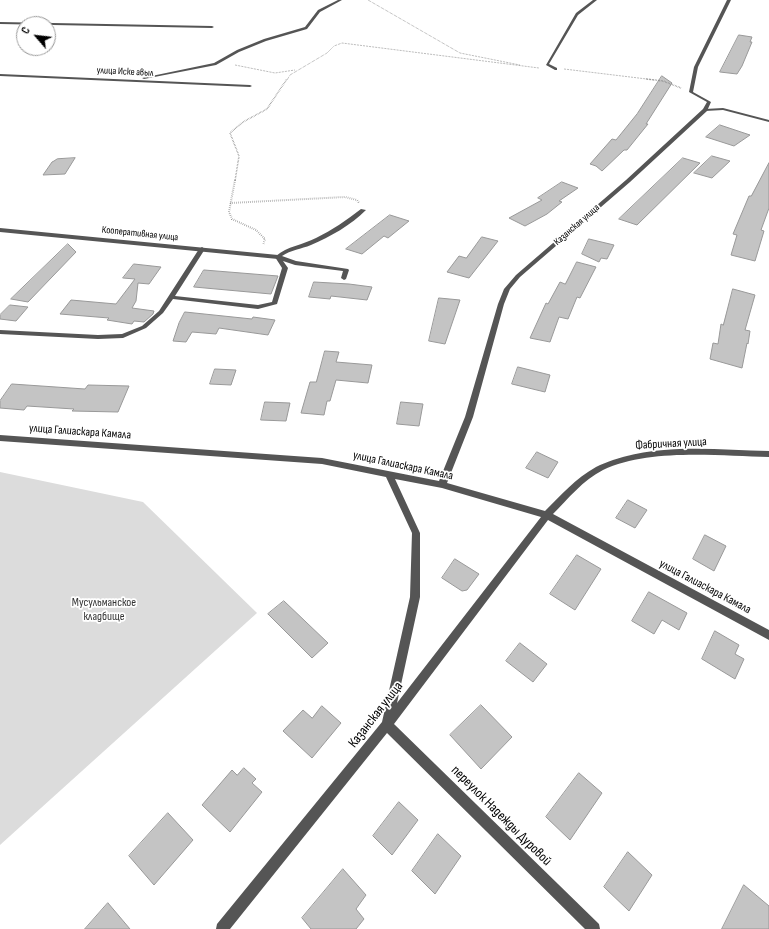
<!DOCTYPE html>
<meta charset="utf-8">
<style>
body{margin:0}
#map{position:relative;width:769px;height:929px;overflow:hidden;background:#fff;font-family:"Sofia Sans Condensed",sans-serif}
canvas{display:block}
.north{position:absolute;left:16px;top:16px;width:40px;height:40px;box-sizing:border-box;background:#fff;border:1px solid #999;border-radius:50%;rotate:298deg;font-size:11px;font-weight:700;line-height:16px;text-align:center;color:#000}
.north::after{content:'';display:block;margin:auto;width:14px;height:18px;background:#000;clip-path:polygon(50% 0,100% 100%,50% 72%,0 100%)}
</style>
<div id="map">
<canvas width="769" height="929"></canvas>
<div class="north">С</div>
</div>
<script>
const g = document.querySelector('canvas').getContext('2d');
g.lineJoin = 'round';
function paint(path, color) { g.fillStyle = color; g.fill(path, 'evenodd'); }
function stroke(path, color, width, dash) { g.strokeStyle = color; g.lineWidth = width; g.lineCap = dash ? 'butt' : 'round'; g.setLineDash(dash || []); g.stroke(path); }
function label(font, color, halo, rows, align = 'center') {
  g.font = font + ' "Sofia Sans Condensed",sans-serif'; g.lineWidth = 3.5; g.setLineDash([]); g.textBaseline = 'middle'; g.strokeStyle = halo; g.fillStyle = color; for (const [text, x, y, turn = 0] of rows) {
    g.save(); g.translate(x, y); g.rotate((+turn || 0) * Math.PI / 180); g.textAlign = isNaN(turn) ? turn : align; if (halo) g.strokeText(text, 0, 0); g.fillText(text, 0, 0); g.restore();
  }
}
paint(new Path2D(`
 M0,472L143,502L257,613L0,845Z`), '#dcdcdc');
const building = new Path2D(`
 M739,35L752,37L750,42H752L742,66L737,74L720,72Z
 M662,76L672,83L646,124H648L627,150H624L602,171L596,166L590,164L612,139L616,140L637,114Z
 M720,125L750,135L734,146L706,137Z
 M712,156L730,161L712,178L694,173Z
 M75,158L65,174L43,175L52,162L54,161L57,159Z
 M683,158L700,163L637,225L619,219Z
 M769,163V208L761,230L764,231L755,261L731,255L737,235L733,234L749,196H751Z
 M562,182L578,188L559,201L562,202L547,214L525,226L509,218L542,200L538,198Z
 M390,215L409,221L388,238L384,236L362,254L346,249Z
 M482,237L498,241L469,278L447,272L459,256L466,258Z
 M589,239L614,245L607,259L601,258L599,262L582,254Z
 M68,244L76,252L28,302L11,299Z
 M577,262L596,267L580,298L577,297L568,319L559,317L550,342L530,338L546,303L548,304L560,282L565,284Z
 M134,264L161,267L149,284L138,283L136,301L132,308L154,311L153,314L144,322L134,321L132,324L107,320L109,318L60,314L71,300L116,304L135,279L123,278Z
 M204,270L278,276L271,294L194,287Z
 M314,282L349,284L372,287L367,300L331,296L330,299L309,297Z
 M733,289L755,295L745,330L750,331L748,344L747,343L742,368L710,359L713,343L718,344L721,324L723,325Z
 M439,298L460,300L445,344L429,341Z
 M10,305L28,307L16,321L0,319V315Z
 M185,312L252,319L253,317L275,320L268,335L219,328L216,334L192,332L186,342L173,341L179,323Z
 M325,351L339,352L336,362L372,365L368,383L336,380L330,401H327L324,415L301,413L310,382H316Z
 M518,367L550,375L545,392L512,384Z
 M215,369L236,370L231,385L210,384Z
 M12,384L85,389L88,385L129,386L118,412L72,411L74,409L27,406L24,410L0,408V401Z
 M265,402L290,403L286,421L261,420Z
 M401,402L423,404L419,426L397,424Z
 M537,452L558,462L548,478L526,468Z
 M628,500L647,510L635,528L616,518Z
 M705,535L726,546L714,571L693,559Z
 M577,555L601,569L575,610L550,594Z
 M455,559L479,574L467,590L462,591L442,578Z
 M649,592L687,613L679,630L662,620L654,634L632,621Z
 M284,601L328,643L312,658L268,614Z
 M715,631L739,645L735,654L744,659L735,679L702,659Z
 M520,643L547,664L533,682L506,661Z
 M481,705L512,737L481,769L450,735Z
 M322,706L341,723L312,758L283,731L303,710L312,718Z
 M244,768L256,779L252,783L262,792L230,832L202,805L232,770L237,775Z
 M579,773L602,793L570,840L546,817Z
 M399,802L418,820L392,855L373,836Z
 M168,813L193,840L154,885L129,856Z
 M438,834L461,856L435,894L412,871Z
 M628,852L652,875L629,911L604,887Z
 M343,869L366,895L356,909L364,919L356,929H311L302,918Z
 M744,885L769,906V929H722Z
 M108,903L130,929H85Z`);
paint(building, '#c4c4c4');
stroke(building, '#999', 1);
stroke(new Path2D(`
 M368,0L460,53L520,65
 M235,65L275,73L295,70
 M564,69L655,80
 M287,80L290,75L327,53L334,46L342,43L539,68`), '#777', 1, [0.5, 1]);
stroke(new Path2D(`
 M646,79L663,81L681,88
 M235,181L239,156L230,133L243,122L267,109L287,79`), '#777', 1.5, [0.5, 1]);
stroke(new Path2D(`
 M235,180L229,212L232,219L256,230L265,239L263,245
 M230,203L345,197L357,200L359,203`), '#777', 2, [0.5, 1.5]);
paint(new Path2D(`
 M723,108L769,120V122L723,110L705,111L703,110L705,109Z
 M361,209L366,210C351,225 330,237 311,245C301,249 291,250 282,256L296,261L348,269L349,270L346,279L344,280L341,278L343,271L295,265L283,261L288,268L277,304L258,309L173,299L163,313L146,328L123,338L98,339L0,334V330L98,335L122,334L142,326L159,311L199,249L202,247L205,249L175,296L258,305L272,302L282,268L275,257L276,256C287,246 303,245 316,238C332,230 347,220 361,209Z`), '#555');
paint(new Path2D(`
 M338,0H342L320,12L307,29L266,41L239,52L216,65L144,79L142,78L214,63L237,50L264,39L305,27L318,10Z
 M593,0H597L578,15L549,64L557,68V70H555L546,65L576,13Z
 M727,0H731L698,67L693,92L711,102L707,111L630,182L520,277L510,289L504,304L473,417L447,483L545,511C561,495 576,478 596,467C601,464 608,462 613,460C663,443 718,450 769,451V457C719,456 649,448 603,470C583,480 568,499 553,514L769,630V640L548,520L394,724L599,924L600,929H585L387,733L230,929H216L217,924L382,722L410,597L412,533L386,477L322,464L0,441V435L322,458L439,481L465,417L498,304L504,289L516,275L626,180L703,109L707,102L689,92L694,67ZM395,479L442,488L541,517L397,703L420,597V533Z
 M0,22L212,26L214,27L212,28L0,24Z
 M0,74L250,85L252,86L250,87L0,76Z
 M0,228L278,255L281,257L278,259L0,232Z`), '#555');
label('10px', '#000', '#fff', [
 ["улица Иске авыл",125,72,3],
 ["Казанская улица",577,225,-41],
 ["Кооперативная улица",140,234,6]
]);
label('12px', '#000', '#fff', [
 ["улица Галиаскара Камала",80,432,4],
 ["Фабричная улица",671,444,-3],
 ["улица Галиаскара Камала",403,466,12],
 ["улица Галиаскара Камала",705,587,28]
]);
label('12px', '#333', '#fff', [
 ["Мусульманское",104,603],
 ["кладбище",104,617]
]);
label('14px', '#000', '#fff', [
 ["Казанская улица",376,715,-52],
 ["переулок Надежды Дуровой",501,816,45]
]);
</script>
